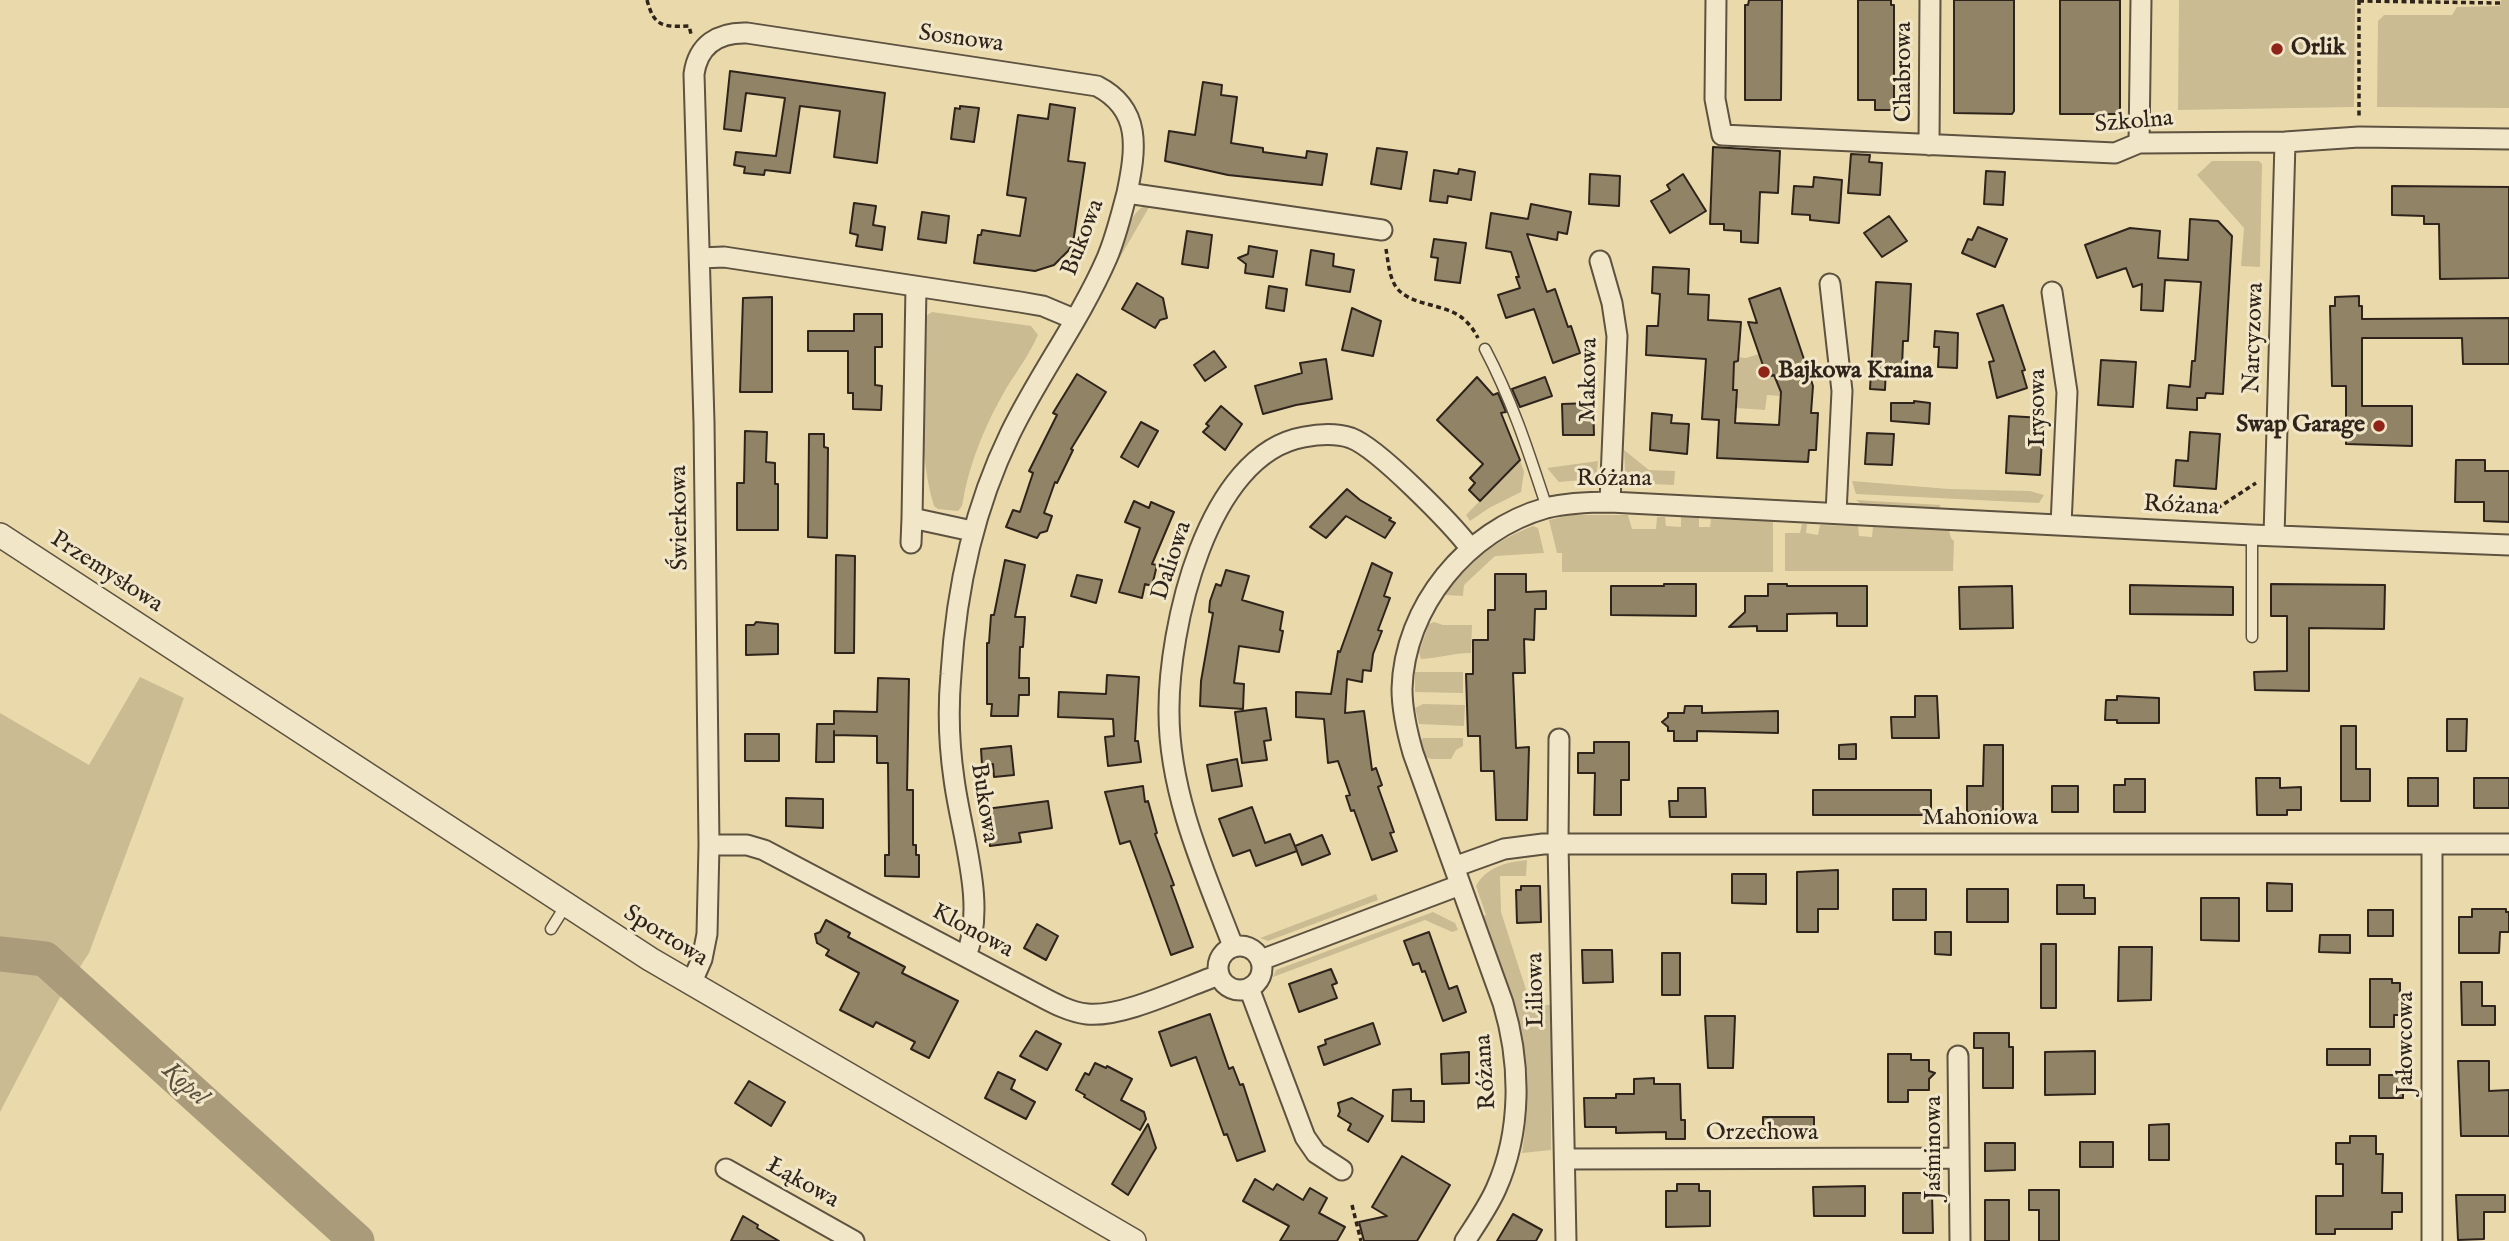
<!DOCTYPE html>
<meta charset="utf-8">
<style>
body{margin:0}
canvas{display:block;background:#eadaab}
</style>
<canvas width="2509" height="1241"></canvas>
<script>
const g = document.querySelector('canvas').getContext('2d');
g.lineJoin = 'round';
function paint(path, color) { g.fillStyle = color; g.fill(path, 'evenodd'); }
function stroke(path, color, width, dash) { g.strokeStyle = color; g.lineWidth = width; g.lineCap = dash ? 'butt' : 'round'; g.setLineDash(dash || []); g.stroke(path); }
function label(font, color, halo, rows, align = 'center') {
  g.font = font + ' "IM FELL English",serif'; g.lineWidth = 6; g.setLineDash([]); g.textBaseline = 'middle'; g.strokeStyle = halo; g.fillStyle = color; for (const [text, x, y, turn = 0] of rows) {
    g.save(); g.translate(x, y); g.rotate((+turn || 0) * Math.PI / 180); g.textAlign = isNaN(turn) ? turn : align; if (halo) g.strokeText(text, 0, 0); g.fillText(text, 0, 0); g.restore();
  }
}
paint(new Path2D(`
 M2179,0H2355L2354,107L2178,110Z
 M2501,0H2509V108L2377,107L2378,21L2384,15H2452L2457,7L2500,6Z
 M2212,161H2259L2262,164L2260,267L2241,266L2244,228L2197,175Z
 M1151,204L1119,259C1126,239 1128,208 1151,204Z
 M932,312L1031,326L1038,335C1030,353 1018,370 1007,387C985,425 969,463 962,506L958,511L938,509L934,506C916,446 924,379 924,317Z
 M1759,354L1767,377L1774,375L1797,397L1767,395L1765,410L1736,408L1737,390H1733L1721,356L1746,358Z
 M1624,450L1649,470L1675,471L1674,485L1630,483L1625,470Z
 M1520,460L1524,472L1521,492L1489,508L1470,521L1466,515Z
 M1598,461L1597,472L1593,479L1559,482L1547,468Z
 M1852,481L1949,489L2030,491L2044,495L2039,503L1856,494Z
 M1856,500L1941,505L1938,509L1861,504Z
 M1571,515H1628L1632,529H1656L1657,517H1665L1666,526L1681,527V516L1699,517V527H1710L1711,519L1773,521V572H1562V553H1557L1549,520Z
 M1802,524H1807L1806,533L1818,535L1820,525L1858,526L1859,536L1872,537L1873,527L1949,530L1951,538L1954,541L1953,571H1785V533H1800Z
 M1533,526L1538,528L1544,553L1495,556L1464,585L1463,596L1445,595C1468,562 1496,540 1533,526Z
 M1434,622L1443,625H1472L1471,653C1453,653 1439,658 1421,659L1419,652L1429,624Z
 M1415,672H1463V693L1415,692Z
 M140,677L184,698L89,953L59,999L0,1112V713L89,765Z
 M1423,704L1465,705L1464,726L1419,724L1415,708Z
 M1423,738H1463V746L1456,750L1451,759H1431L1424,756L1420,741Z
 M1527,860L1526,876H1500L1501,912L1531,1005H1551V1150L1522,1153C1538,1058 1515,1004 1481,918L1486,915L1476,886C1486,867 1507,862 1527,860Z
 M1376,894L1378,900L1268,941L1260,938Z
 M1433,912L1455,923L1458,930L1452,932L1425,920L1273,977L1276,970Z`), '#cabb93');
stroke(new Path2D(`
 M0,954L45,959L357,1241`), '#aa9c7a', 35);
const building = new Path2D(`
 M1749,0H1782L1781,100H1745V5H1748Z
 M1858,0H1891V5H1894V110H1875V100H1858Z
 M1954,0H2014V111L2012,114L1954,113Z
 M2060,0H2120V114H2060Z
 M730,71L885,93L877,163L834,157L840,111L800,106L790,173L765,170L764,175L744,173L745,167L734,165L736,152L776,156L785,98L746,93L741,131L724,129Z
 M1203,82L1222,85L1221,95L1237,97L1231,143L1263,148V152L1306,158L1307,151L1327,154L1322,185L1228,175L1165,161L1169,131L1195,135Z
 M1050,104L1075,108L1068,161L1085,163L1073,243L1068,251L1054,265L1035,271L974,263L978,235H981L982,230L1020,236L1026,198L1007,195L1018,115L1048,119Z
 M960,106L979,108L974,142L951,139L955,108L960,109Z
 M1713,147L1780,151L1778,193L1760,192L1758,243L1741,242V231L1724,230V224H1710Z
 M1377,148L1407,152L1401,189L1371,184Z
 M1851,154L1870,155L1869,162L1882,163L1880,195L1848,193Z
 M1459,169L1475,172L1471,200L1448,196L1447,203L1430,201L1434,170L1458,174Z
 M1986,171L2005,172L2003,205L1984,204Z
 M1590,174L1620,176L1619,206L1589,204Z
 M1683,174L1706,211L1670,233L1651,201L1670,190L1667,185Z
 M1814,177L1842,180L1839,223L1810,220V215L1792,214L1794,186L1813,187Z
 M2392,186L2509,187V278L2440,279L2439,224H2424V216L2392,215Z
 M854,203L876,206L873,225L885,227L882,250L856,246L858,235L850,233Z
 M1531,204L1571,212L1567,234L1558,232L1557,240L1527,234L1547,292L1555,289L1568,327L1571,326L1580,353L1553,363L1534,309L1506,318L1498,295L1520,288L1516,277H1519L1511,252L1486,248L1491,213L1528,219Z
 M922,212L949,216L946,243L918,239Z
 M1889,216L1907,241L1882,257L1864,233Z
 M2190,219L2218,221L2232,236L2223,394L2206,393L2205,398H2197V410L2167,408L2169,385L2190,387L2192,361H2195L2201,282L2165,280L2163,311L2141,310L2142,284L2133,287L2126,268L2097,278L2085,245L2130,228L2160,231L2158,258L2188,260Z
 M1978,227L2007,239L1995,267L1962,253L1968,239L1972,240Z
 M1187,231L1212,235L1208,268L1182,264Z
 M1434,239L1466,243L1460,283L1435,280L1438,258L1431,257Z
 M1249,246L1277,251L1273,277L1245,273L1246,264L1238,258L1248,254Z
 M1311,250L1334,254L1333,266L1354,270L1350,292L1306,285Z
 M1653,267L1689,269L1688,294L1709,295L1708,320L1741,322L1738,361L1734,362L1733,390H1737L1735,423L1779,425L1781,392L1774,375L1767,377L1748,322L1757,323L1749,299L1780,288L1813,386L1811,413H1818L1816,450H1809L1808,462L1717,458L1719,420L1702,419L1706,359L1646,355L1647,326H1658L1660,294L1652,293Z
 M1876,282L1911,284L1908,341H1903L1902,368L1886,366L1885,390L1870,389Z
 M1137,283L1163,298L1167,318L1160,320L1155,328L1122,309Z
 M1269,286L1287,289L1284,311L1266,308Z
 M2359,296V306H2362V319L2509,318V364H2463L2462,338H2362V406H2412V446L2346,444V386H2332L2330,306H2335V297Z
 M772,297V392H740L743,298Z
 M2003,305L2025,370L2022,371L2027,388L1997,398L1989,362L1994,361L1977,314Z
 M1352,308L1381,321L1373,356L1342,350Z
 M854,314H882V347H875V385L882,386L881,410L853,409V393H848V351H808V331H854Z
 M1935,331L1958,333L1957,368L1938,367L1939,347H1934Z
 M1214,351L1226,367L1205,381L1194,365Z
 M1326,359L1332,399L1296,405L1263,414L1255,386L1302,373L1300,363Z
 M2101,360L2136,362L2133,407L2098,405Z
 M1077,374L1106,392L1071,449L1073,450L1057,483L1055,482L1044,513L1052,516L1047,531L1040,533L1037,538L1006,527L1013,510L1020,512L1033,473L1029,471L1057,415L1053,413Z
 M1477,377L1493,395L1498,393L1506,412L1501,413L1520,460L1480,501L1469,490L1475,483L1470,478L1483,464L1437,420Z
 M1545,377L1552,396L1520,407L1512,389Z
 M1914,401L1930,403L1929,424L1891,421V403H1914Z
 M1593,403L1594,435H1563L1562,404Z
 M1221,406L1242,424L1225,450L1203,432L1209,426L1206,424Z
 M1652,413L1672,415L1671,423L1689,424L1687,454L1650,450Z
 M2009,416L2043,418L2040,475L2006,473Z
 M1141,422L1158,431L1138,467L1121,457Z
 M745,431L767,432L766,462L775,463V484H778V530H737V483H744Z
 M2190,432L2220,434L2216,489L2174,486L2176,460L2188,461Z
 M1867,433L1894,434L1892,465L1865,464Z
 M809,434H824V447L828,448L827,538L808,537Z
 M2456,460H2485V471H2509V522L2484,521V502H2455Z
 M1347,489L1360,500L1391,518L1389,520L1395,523L1385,538L1346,516L1326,538L1310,527Z
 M1134,501L1149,508L1151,502L1174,512L1152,564L1157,565L1152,586L1145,584L1142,598L1119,592L1140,528L1125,522Z
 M836,555L855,556L854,653H835Z
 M1005,560L1025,565L1015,617H1025L1023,647H1020L1019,678H1029V695H1019L1018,716H991L992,704H987V643H989L991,615H994Z
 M1372,563L1392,573L1384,596L1390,598L1378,630L1382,631L1373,654L1371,671L1363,670L1362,682L1347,679L1345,713L1364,711L1372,770L1376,768L1382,785L1378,787L1394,832L1390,833L1397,851L1372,860L1354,810L1351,811L1346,796L1350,795L1338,761L1328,763L1324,719L1296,717V692L1331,694L1338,651L1340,652Z
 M1226,570L1249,576L1242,600L1283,612L1280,630L1283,631L1279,652L1239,646L1234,683L1244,684L1243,709L1200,706L1201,681L1213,613L1209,612L1210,601L1216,584L1221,586Z
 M1495,574H1526V592L1546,591V609H1535L1534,640L1524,639L1525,673H1513L1516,748L1529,747L1527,820H1496L1494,771H1481L1480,736H1468L1466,674H1473V640H1488V610H1495Z
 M1077,575L1102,580L1096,603L1071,596Z
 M1664,584H1696V616L1611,615V586H1664Z
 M1768,584H1787V586H1867V626H1837V613L1787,614V631H1757V626L1729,627L1745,612V596H1768Z
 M2271,584L2385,585L2384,629L2309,628V691L2255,690L2254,672L2287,671V616H2271Z
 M2130,585L2233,587V615L2130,614Z
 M2012,586L2013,628L1960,629L1959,587Z
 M756,622L778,624V654L746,655V625H754Z
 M1107,675L1139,677L1135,741H1138L1141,762L1108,766L1105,737L1114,736L1113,719L1058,717L1059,692L1106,694Z
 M878,678L909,679L907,790H913V845H916V855H919V877L885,876V855H889L888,763H877V736L834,735V731V762H816L817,724H834V711L877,712Z
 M1915,696H1937L1939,738H1892L1891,717H1915Z
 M2117,696L2159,698V723H2117V720H2105L2106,700H2117Z
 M1685,706H1702V713L1778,711V733L1697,731V741H1674V731H1668V727L1662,722L1668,717V713H1684Z
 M1266,708L1271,740L1264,741L1267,760L1242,763L1235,712Z
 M2447,719H2467L2466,751H2447Z
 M2341,726H2356V769H2370V801H2341Z
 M745,734H779V761H745Z
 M1594,742H1629V780H1621V815H1594L1595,773H1578V753H1594Z
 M1856,744V759H1839V745Z
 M1984,745H2003V811L1967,812V786H1983Z
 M1011,746L1014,775L994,777L993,764L982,765L981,749Z
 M1237,759L1242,786L1212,791L1207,765Z
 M2256,778H2280V788L2301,787V810H2287V815H2257Z
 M2408,778H2438V806H2408Z
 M2474,778H2509V808H2474Z
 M2125,779H2145V812H2114V785H2125Z
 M1143,786L1145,802L1148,801L1157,833L1155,834L1174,885L1171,886L1193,947L1171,955L1130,841L1120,844L1105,792Z
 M2052,786H2078V812H2052Z
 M1678,788H1705L1706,817H1670L1669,801H1678Z
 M1813,790H1931V815H1813Z
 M786,798L823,799V828L786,826Z
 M1048,801L1052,828L1019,833L1021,842L990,846L986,809Z
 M1252,807L1265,843L1290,834L1297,851L1256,866L1250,850L1233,856L1219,819Z
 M1322,835L1330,854L1302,865L1295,846Z
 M1838,870V909H1818V932H1797V872Z
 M1732,874H1766V904L1732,903Z
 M2267,883L2292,884V911H2267Z
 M2057,885H2084V898H2095V914H2057Z
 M1521,886H1540L1541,922L1517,923L1516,890H1521Z
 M1893,889H1926V920H1893Z
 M1967,889H2008V922H1967Z
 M2201,898H2239V941L2201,940Z
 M2472,909H2506V912H2509V932H2500L2499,953H2459V917H2472Z
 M2368,910H2393V936H2368Z
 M826,920L850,933L848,937L905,967L902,973L958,1001L929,1058L911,1049L915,1042L876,1022L873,1027L840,1010L859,973L826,955L829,950L817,943L815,934L820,932Z
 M1037,924L1058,936L1046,960L1024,948Z
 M1429,932L1449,989L1457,986L1466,1012L1443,1021L1425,971L1422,972L1419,963L1413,965L1404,941Z
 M1935,932H1951V955L1935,954Z
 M2320,935H2350V953L2319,952Z
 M2041,944H2056V1008H2041Z
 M2119,947H2152L2151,1000L2118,1001Z
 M1582,950H1612L1613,982L1583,983Z
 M1662,953H1680V995H1662Z
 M1331,969L1337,983L1332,985L1337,998L1299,1012L1289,984Z
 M2370,979H2392V983H2400V1015H2394V1027H2370Z
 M2461,982H2482V1006H2495V1025H2462Z
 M1210,1014L1229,1069L1233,1067L1240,1085L1243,1084L1265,1151L1237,1161L1227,1134L1224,1135L1196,1057L1171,1066L1159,1032Z
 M1705,1016H1735L1733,1068H1708Z
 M1373,1023L1380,1044L1324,1065L1318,1047L1326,1044L1325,1040Z
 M1036,1031L1061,1044L1047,1070L1020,1056Z
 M1974,1033H2009V1047H2013V1088H1983V1048H1974Z
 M2327,1049H2370V1065H2327Z
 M2095,1051V1094L2045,1095V1052Z
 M1469,1052V1083L1442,1084L1441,1054Z
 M1888,1054H1911V1060H1929V1071L1935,1073L1929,1079V1090H1908V1102H1888Z
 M2458,1061H2489V1091L2509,1090V1136H2461Z
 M1095,1063L1106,1068L1107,1066L1132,1079L1121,1100L1144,1112L1146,1119L1140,1130L1084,1097L1085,1095L1076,1090L1085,1073L1089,1075Z
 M998,1072L1015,1080L1011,1089L1035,1102L1026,1119L985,1098Z
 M2379,1075H2403V1098H2379Z
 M1654,1078V1084H1680L1681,1120H1685V1139H1666V1132L1616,1133V1127H1585L1584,1098H1616V1094H1634V1079Z
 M749,1081L785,1102L771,1126L735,1103Z
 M1411,1089V1101H1424V1122L1392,1121L1393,1090Z
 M1352,1098L1383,1116L1368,1142L1348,1130L1351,1124L1338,1116L1340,1111L1338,1103Z
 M1763,1117H1814V1137H1763Z
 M1148,1124L1156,1148L1128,1195L1112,1184Z
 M2169,1124V1160H2149V1125Z
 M2350,1136H2376V1154H2383L2382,1193H2402V1212H2392V1229H2335V1234H2316V1196H2343V1164H2336V1143H2350Z
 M2080,1142H2113V1167H2080Z
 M1985,1143H2015V1170L1985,1171Z
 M1402,1156L1450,1185L1417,1241H1364L1359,1222L1387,1216L1372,1207Z
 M1255,1179L1273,1190L1277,1184L1303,1200L1310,1188L1327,1198L1319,1213L1345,1227L1337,1241H1280L1289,1226L1243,1201Z
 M1677,1184H1699V1191H1710V1226L1666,1227V1191H1677Z
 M1865,1186V1216H1814L1813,1187Z
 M2029,1190H2059V1241H2039V1210H2029Z
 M1903,1193H1932L1933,1233H1903Z
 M2456,1195H2505V1212H2484V1239L2458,1240Z
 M1985,1200H2009V1241H1985Z
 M1513,1214L1542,1230L1536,1241H1497Z
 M743,1216L758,1225L757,1228L779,1241H731Z`);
paint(building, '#908366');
stroke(building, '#2f241c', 2);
const service = new Path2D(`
 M1485,349C1512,400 1529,453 1547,508
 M2252,535V637
 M551,929L566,905`);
const minor = new Path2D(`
 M1716,0L1715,99L1722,135L2115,153L2139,143L2285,142L2359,137L2509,139
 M2139,143L2141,0
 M1929,145L1930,0
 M700,258L724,257L1020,302L1043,306L1074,319
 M1600,261L1612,303L1617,336L1610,502
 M1830,284L1842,391L1836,513
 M916,287L912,518L972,531
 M2052,292L2067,392L2061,525
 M2274,536L2285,142
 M911,543L912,518
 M1559,739L1558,844L1566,1241
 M2432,844V1241
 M709,845H747L764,850L1040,996C1055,1004 1070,1012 1087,1014C1122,1018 1184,987 1219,975
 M1454,867L1504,849L1543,844H2509
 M1218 968a22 22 0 1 1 44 0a22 22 0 1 1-44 0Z
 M1233,946C1205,873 1169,794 1169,713C1168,630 1206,454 1304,437C1320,434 1336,433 1351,438C1378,448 1452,524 1471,549
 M966,956C987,904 961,834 954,779C949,745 948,708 951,674C956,590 973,510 1010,434C1039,374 1080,320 1107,258C1116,237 1121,215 1127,193L1382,230
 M1261,960L1460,885
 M691,984L702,959L707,934L709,845L704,422L694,74C698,45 718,32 747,33L1097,86C1142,109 1136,149 1127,193
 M1249,988L1305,1137L1316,1153L1342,1170
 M1958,1056L1960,1241
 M1565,1159L1959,1158
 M726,1169L854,1241
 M1465,1241C1476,1224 1488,1207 1496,1189C1522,1131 1521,1063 1503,1003L1413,753C1407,732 1402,711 1402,689C1404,607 1467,530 1546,508C1567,503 1588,502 1610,502L2252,535L2509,545`);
const tertiary = new Path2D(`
 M0,535L650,959L1134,1241`);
stroke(service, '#5e5240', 13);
stroke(minor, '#5e5240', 23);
stroke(tertiary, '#5e5240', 26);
stroke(new Path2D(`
 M647,0C654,27 663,27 689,26L691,34
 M2359,0V118
 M2359,1L2500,3L2499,6
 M1386,249C1388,261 1389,276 1396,287C1410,306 1442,303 1461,317C1468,322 1474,330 1478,338
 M2210,513L2256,483
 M1352,1205L1361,1241`), '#2f241c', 3.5, [5, 3.5]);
stroke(service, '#f1e7c8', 10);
stroke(minor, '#f1e7c8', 19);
stroke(tertiary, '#f1e7c8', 23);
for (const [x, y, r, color] of [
 [2277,49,7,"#8f2418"],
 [1764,372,7,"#8f2418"],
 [2379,426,7,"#8f2418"]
]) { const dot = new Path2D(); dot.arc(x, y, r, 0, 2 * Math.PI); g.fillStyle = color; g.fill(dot); stroke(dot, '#f1e7c8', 2.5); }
label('24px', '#2f241c', '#f1e7c8', [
 ["Sosnowa",961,40,8],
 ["Chabrowa",1905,72,-90],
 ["Szkolna",2134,123,-5],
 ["Bukowa",1084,238,-69],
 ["Narcyzowa",2255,338,-88],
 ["Makowa",1590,380,-89],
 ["Irysowa",2039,408,-90],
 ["Różana",1614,480],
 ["Różana",2181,507,3],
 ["Świerkowa",681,518,-91],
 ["Daliowa",1173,561,-72],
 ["Przemysłowa",106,573,33],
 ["Bukowa",983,803,81],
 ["Mahoniowa",1980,819],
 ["Klonowa",972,932,28],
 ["Sportowa",665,937,32],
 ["Liliowa",1537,990,-91],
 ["Jałowcowa",2407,1043,-90],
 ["Różana",1487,1072,-94],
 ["Orzechowa",1762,1134],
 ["Jaśminowa",1935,1148,-90],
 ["Łąkowa",802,1184,29]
]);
label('bold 24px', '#2f241c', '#f1e7c8', [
 ["Orlik",2291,49],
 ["Bajkowa Kraina",1778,372],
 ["Swap Garage",2365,426,"right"]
], 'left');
label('italic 26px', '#5a4e3d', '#f1e7c8', [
 ["Kopel",184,1085,42]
]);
</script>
